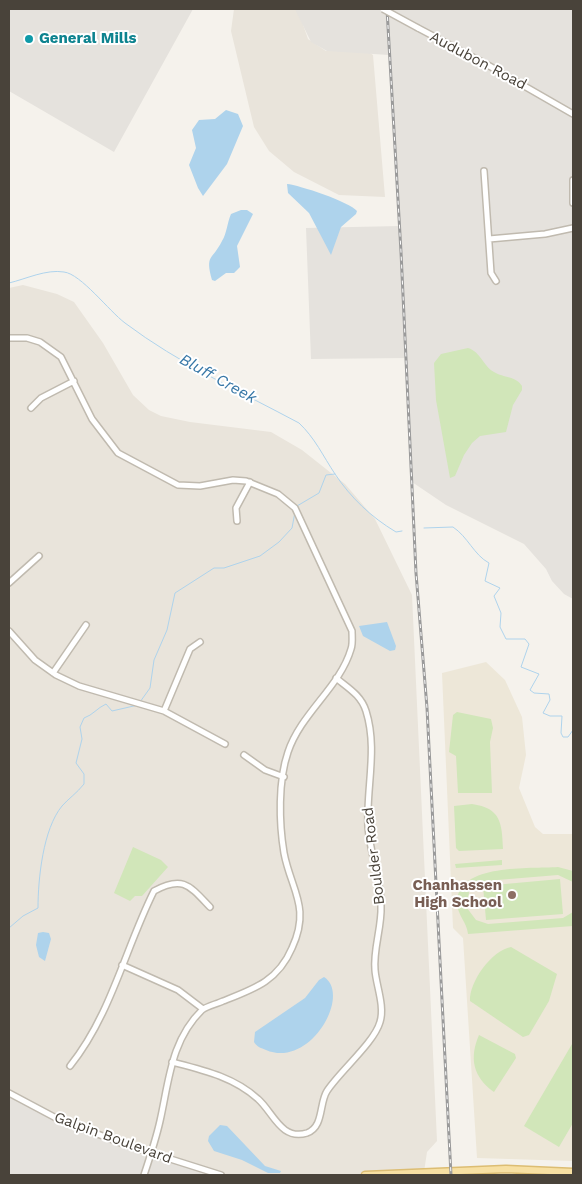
<!DOCTYPE html>
<style>
body{margin:0}
#map{position:relative;width:582px;height:1184px;overflow:hidden;background:#f5f2ec;font-family:"Work Sans",sans-serif}
canvas{display:block}
.frame{position:absolute;inset:0;border:10px solid #49433a;pointer-events:none}
</style>
<div id="map">
<canvas width="582" height="1184"></canvas>
<div class="frame"></div>
</div>
<script>
const g = document.querySelector('canvas').getContext('2d');
g.lineJoin = 'round';
function paint(path, color) { g.fillStyle = color; g.fill(path, 'evenodd'); }
function stroke(path, color, width, dash) { g.strokeStyle = color; g.lineWidth = width; g.lineCap = dash ? 'butt' : 'round'; g.setLineDash(dash || []); g.stroke(path); }
function label(font, color, halo, rows, align = 'center') {
  g.font = font + ' "Work Sans",sans-serif'; g.lineWidth = 4; g.setLineDash([]); g.textBaseline = 'middle'; g.strokeStyle = halo; g.fillStyle = color; for (const [text, x, y, turn = 0] of rows) {
    g.save(); g.translate(x, y); g.rotate((+turn || 0) * Math.PI / 180); g.textAlign = isNaN(turn) ? turn : align; if (halo) g.strokeText(text, 0, 0); g.fillText(text, 0, 0); g.restore();
  }
}
paint(new Path2D(`
 M234,9H295L299,13L308,39L326,51L362,48L373,55L385,197L339,195L294,172L269,151L254,127L231,31Z
 M23,285L57,294L74,302L103,343L133,395L149,410L161,416L190,422L271,432L302,450L345,484L375,519L412,595L437,1141L427,1152L424,1172L376,1175H220L122,1144L56,1118L9,1093V288Z`), '#e9e4db');
paint(new Path2D(`
 M9,9H193L114,152L9,91Z
 M295,9H573V599L564,594L552,581L546,569L524,544L446,505L412,482L406,358L311,359L306,228L400,226L389,55L327,51L311,42Z
 M9,1093L83,1128L221,1175H9Z`), '#e5e2dd');
paint(new Path2D(`
 M486,662L505,680L522,717L526,755L519,788L535,827L543,834H573V1161L477,1158L463,938L453,928L442,673Z`), '#ede7d8');
paint(new Path2D(`
 M468,348C481,352 483,366 494,372C504,378 516,376 522,386V390L513,405L506,432L480,436L472,443L464,455L455,476L450,478L436,400L434,363L441,354Z
 M457,712L491,719L493,728L490,742L492,793H458L456,756L449,752L453,715Z
 M472,804C501,808 502,823 503,849L459,851L456,848L454,806Z
 M133,847L161,860L168,867L142,896H135L130,901L114,893Z
 M502,860V865L456,868L455,864Z
 M558,867L573,871V882L558,875L485,881L475,885L469,892L467,908L476,920L488,924L563,918L573,912V926L468,934C467,922 457,915 457,902C458,863 530,869 558,867Z
 M560,879L563,914L486,920L483,886Z
 M511,947L557,974L549,1001L529,1035L523,1037L470,1001C469,982 492,950 511,947Z
 M479,1035L515,1054L516,1058L494,1092C473,1077 469,1058 479,1035Z
 M572,1044L573,1123L559,1147L524,1126Z`), '#d1e6b9');
paint(new Path2D(`
 M226,110L238,114L243,126L227,164L203,196L198,188L189,165L196,148L192,130L199,120L215,119Z
 M287,184C299,185 350,202 357,211L356,214L341,227L331,255L309,213L288,193Z
 M241,210H247L253,214L237,246L240,267L234,273H226L215,281L212,280C205,254 212,261 222,241C227,233 227,223 231,214Z
 M387,622L396,646L395,650L390,651L363,636L359,626Z
 M43,932L49,933L51,939L45,961L39,957L36,945L38,933Z
 M324,977C352,995 310,1069 266,1050C261,1048 257,1047 254,1042L255,1032L305,998L319,980Z
 M220,1125L227,1126L265,1166L281,1171L280,1173H268L242,1160L214,1151L208,1141L209,1136Z`), '#aed3ec');
stroke(new Path2D(`
 M9,283C26,279 46,269 64,272C81,274 109,311 125,323C178,363 241,392 299,423C315,438 323,456 335,474C351,498 371,517 396,532L402,531
 M297,506L319,493L326,475L335,474
 M424,528L453,527C468,537 474,555 489,563L485,581L500,588L494,596L501,613L500,627L506,639H525L529,644L521,667L539,674L530,690L534,693L549,694L550,700L543,713L550,716H562L561,733L563,737H568L573,730
 M140,702L150,688L154,660L167,630L175,593L214,568H224L260,556L279,542L292,528L295,512
 M9,928L23,916L38,908C38,879 43,829 62,806C68,799 77,793 84,784V774L76,763L82,739L80,727L84,718C93,715 97,708 106,704L112,711L138,705`), '#aed3ec', 1);
const minor = new Path2D(`
 M418,28L486,64L573,114
 M484,171L491,273L496,281
 M573,180V203
 M489,239L545,234L573,228
 M9,338H27L40,342L61,357L92,419L118,453L178,485L200,486L233,480L246,481L278,494L295,508L352,631C352,636 353,644 351,649C340,687 301,713 288,752C278,781 279,823 284,853C291,890 311,907 292,948C278,981 254,989 223,1001C217,1004 207,1006 202,1010C171,1040 169,1081 160,1121C156,1139 150,1157 144,1175
 M31,408L41,398L74,381
 M237,521L236,508L250,482
 M9,583L39,556
 M9,631L35,660L56,675L79,686L164,711L225,744
 M53,673L86,625
 M164,711L190,649L200,642
 M244,755L265,770L284,777
 M122,965L178,990L203,1009
 M172,1062C203,1070 234,1077 258,1099C273,1112 281,1141 307,1133C324,1127 319,1103 327,1091C340,1071 374,1043 380,1022C385,1006 376,985 375,970C373,949 382,927 381,906C381,879 370,854 368,827C366,788 378,749 366,711C361,695 348,688 336,678
 M70,1066C111,1015 125,949 154,891C183,875 190,886 210,907
 M9,1093L56,1118L126,1145L221,1175`);
const major = new Path2D(`
 M365,1175L506,1169L573,1172`);
stroke(minor, '#c0baaf', 8);
stroke(major, '#dcbd73', 9);
stroke(minor, '#fff', 5);
stroke(major, '#f7e0a3', 6);
const rail = new Path2D(`
 M387,9L401,252L416,573L427,708L451,1175`);
stroke(rail, '#9a9a9a', 3);
stroke(rail, '#fff', 1, [4]);
const minorBridge = new Path2D(`
 M383,9L418,28`);
stroke(minorBridge, '#c0baaf', 8, []);
stroke(minorBridge, '#fff', 5);
for (const [x, y, r, color] of [
 [29,39,5,"#0f9aa8"],
 [512,895,5,"#8d6e63"]
]) { const dot = new Path2D(); dot.arc(x, y, r, 0, 2 * Math.PI); g.fillStyle = color; g.fill(dot); stroke(dot, '#fff', 2); }
label('bold 15px', '#0d838f', '#fff', [
 ["General Mills",39,39]
], 'left');
label('15px', '#49433a', '#fff', [
 ["Audubon Road",478,61,28],
 ["Boulder Road",374,856,-97],
 ["Galpin Boulevard",113,1138,20]
]);
label('bold 15px', '#785e54', '#fff', [
 ["Chanhassen",502,886],
 ["High School",502,903]
], 'right');
label('italic 16px', '#3878a7', '#fff', [
 ["Bluff Creek",218,379,29]
]);
</script>
